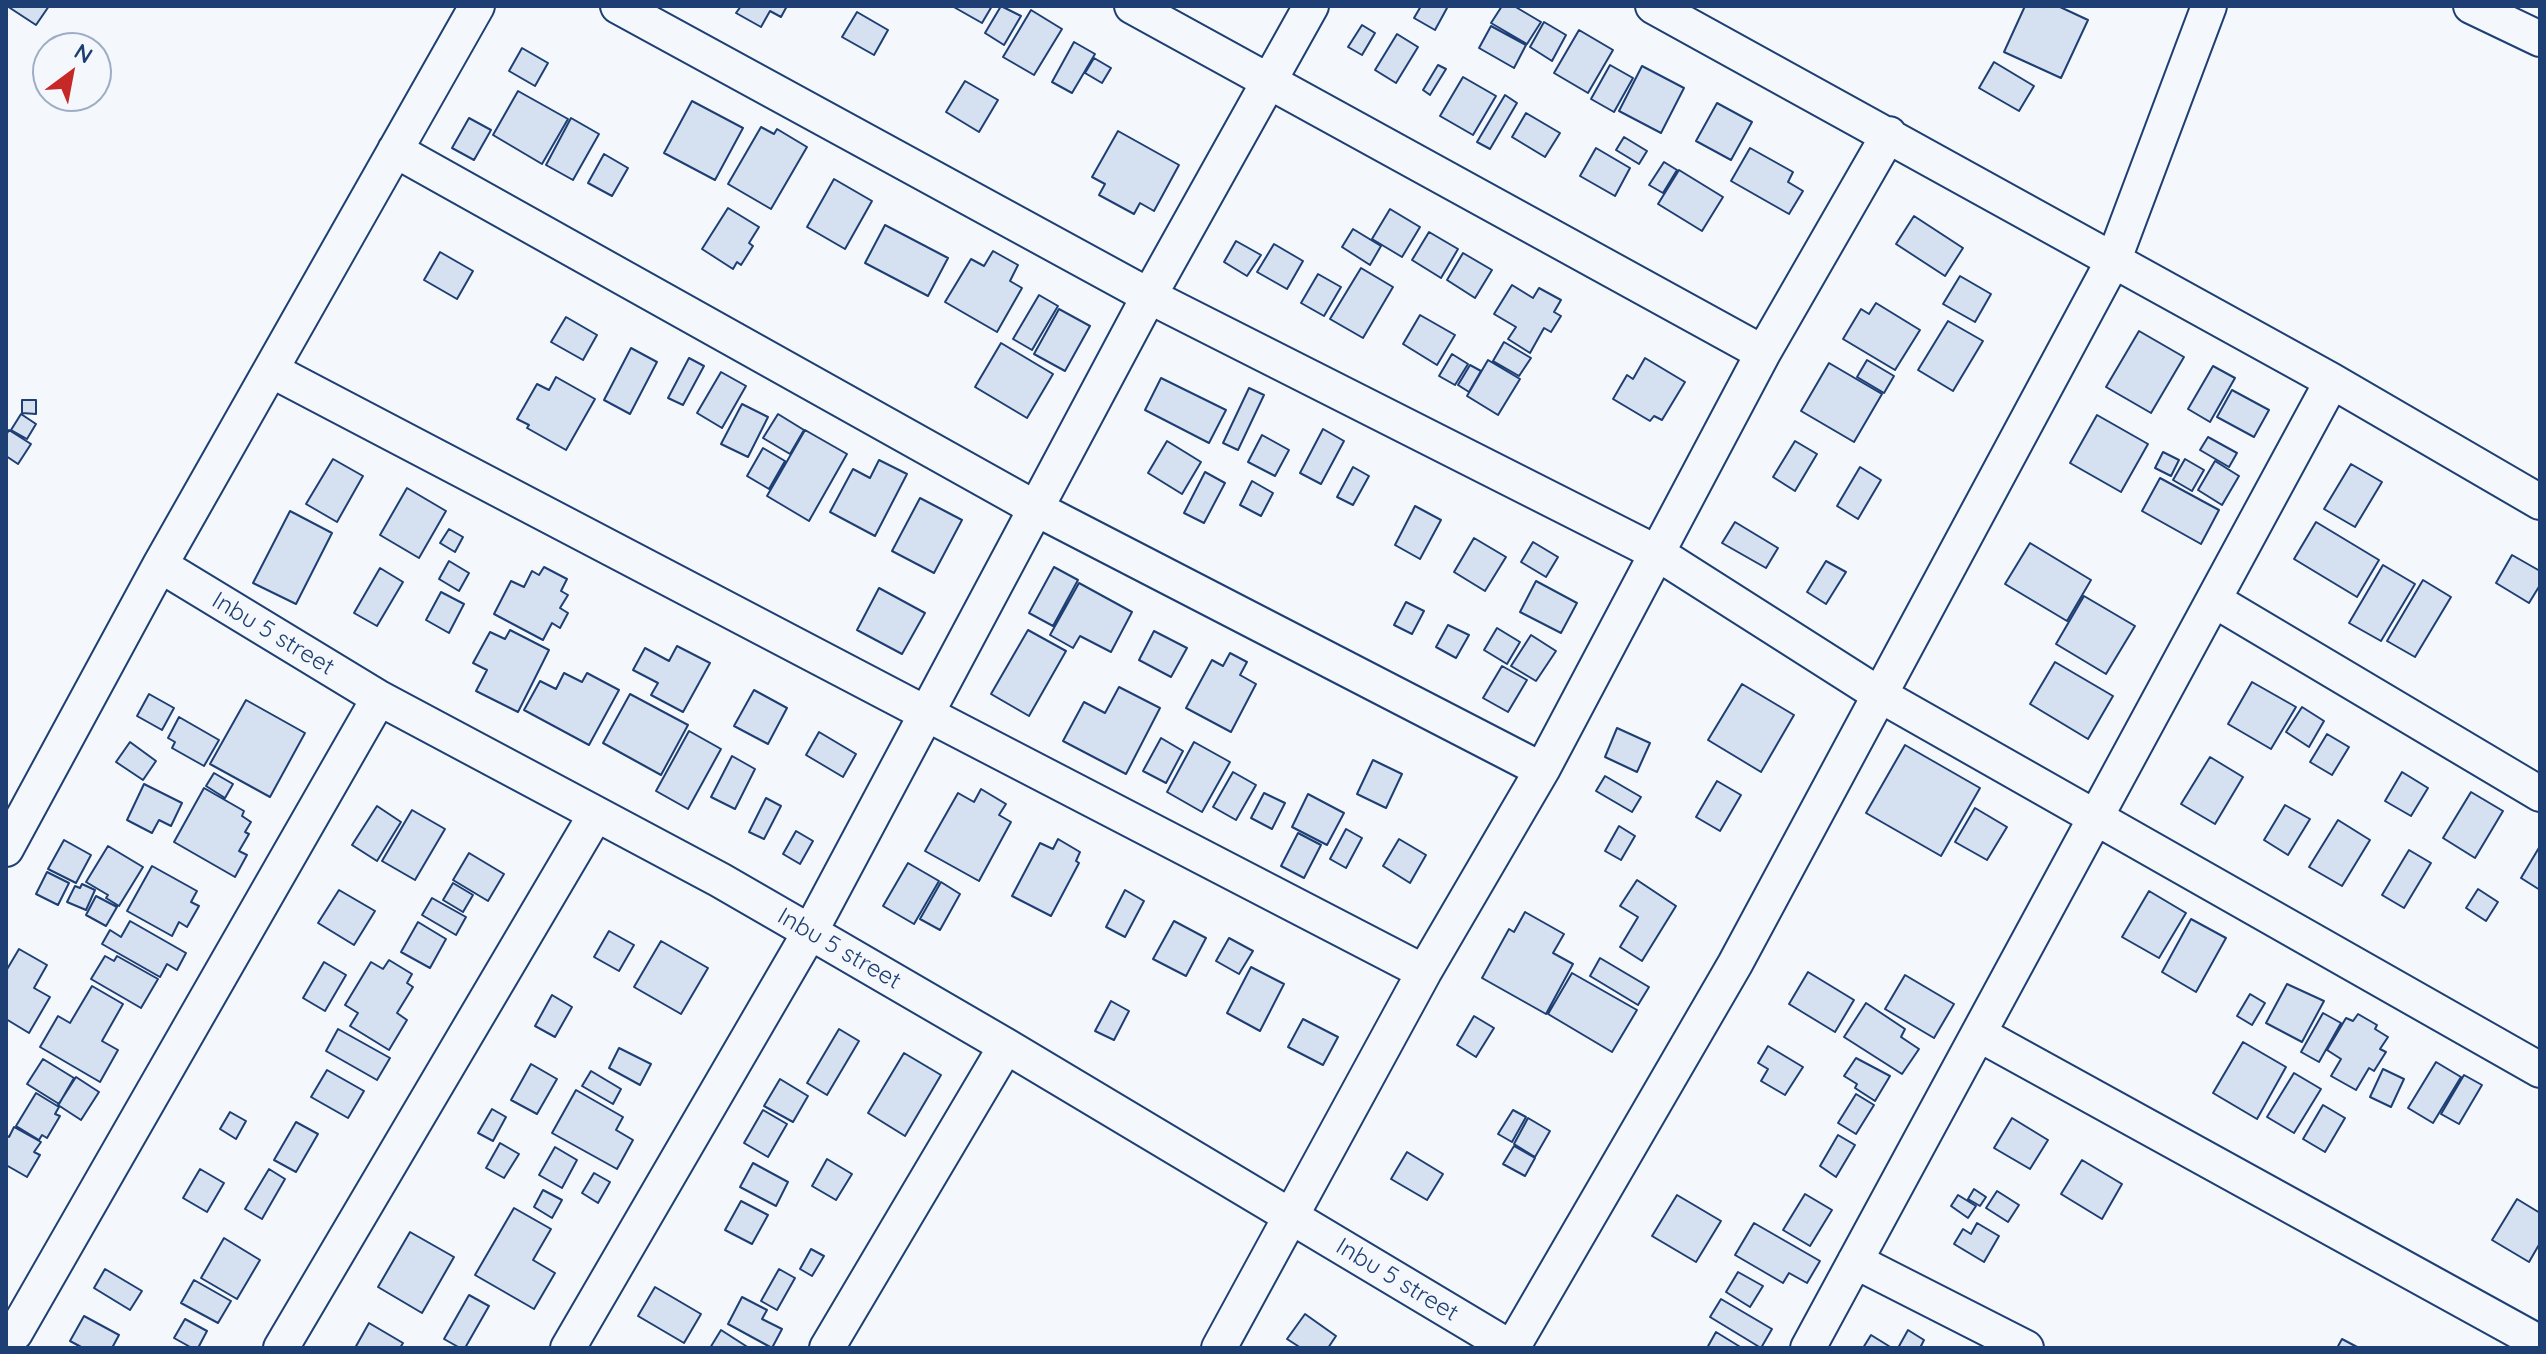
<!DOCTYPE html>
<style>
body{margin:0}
#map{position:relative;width:2546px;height:1354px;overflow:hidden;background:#f4f7fb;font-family:Quicksand,sans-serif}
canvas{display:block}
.frame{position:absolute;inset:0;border:8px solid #1d3f73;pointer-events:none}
.north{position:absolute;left:32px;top:32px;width:80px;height:80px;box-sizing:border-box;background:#f4f7fb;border:2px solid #9eadc5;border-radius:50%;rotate:32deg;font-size:22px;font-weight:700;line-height:32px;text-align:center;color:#1d3f73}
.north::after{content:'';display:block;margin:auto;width:28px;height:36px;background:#c62828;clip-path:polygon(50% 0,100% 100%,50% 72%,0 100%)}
</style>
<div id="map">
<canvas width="2546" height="1354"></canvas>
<div class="frame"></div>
<div class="north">N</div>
</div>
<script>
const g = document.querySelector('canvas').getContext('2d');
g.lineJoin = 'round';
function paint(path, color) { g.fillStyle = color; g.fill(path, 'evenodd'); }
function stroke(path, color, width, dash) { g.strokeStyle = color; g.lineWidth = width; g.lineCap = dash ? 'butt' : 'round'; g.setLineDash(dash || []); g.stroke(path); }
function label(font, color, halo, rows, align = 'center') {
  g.font = font + ' Quicksand,sans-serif'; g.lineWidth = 6; g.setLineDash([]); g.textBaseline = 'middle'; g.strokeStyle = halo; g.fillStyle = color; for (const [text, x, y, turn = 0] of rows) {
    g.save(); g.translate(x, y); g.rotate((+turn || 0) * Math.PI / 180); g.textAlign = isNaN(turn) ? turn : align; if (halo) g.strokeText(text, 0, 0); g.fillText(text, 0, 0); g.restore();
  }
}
const building = new Path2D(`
 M7,6H49L36,25Z
 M741,6H787L781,17L770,11L761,27L736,13Z
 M952,6H992L982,23Z
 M1001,6L1021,16L1004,45L985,33Z
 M1421,6H1443L1447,8L1435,30L1414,18Z
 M1502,6H1514L1541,22L1527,44L1491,23Z
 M2025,6H2058L2088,20L2061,78L2004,52Z
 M1031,10L1062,29L1034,75L1003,57Z
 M857,12L888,30L874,55L842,37Z
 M1544,22L1566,35L1552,61L1530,47Z
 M1362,25L1375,33L1362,55L1348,47Z
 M1491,26L1526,45L1514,68L1479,48Z
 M1579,30L1613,50L1588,93L1554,73Z
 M1397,34L1418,47L1396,83L1375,70Z
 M1074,42L1095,54L1072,93L1052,82Z
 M522,48L548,63L535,86L509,71Z
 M1094,58L1111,68L1102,83L1085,73Z
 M1994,62L2034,86L2019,111L1979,88Z
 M1438,65L1446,69L1430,95L1423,90Z
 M1610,65L1633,78L1614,112L1591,99Z
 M1642,66L1684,88L1661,133L1619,111Z
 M1463,77L1496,96L1473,135L1440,116Z
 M965,81L998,100L979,132L946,112Z
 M518,91L568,119L542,164L493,135Z
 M1505,95L1517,103L1490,149L1477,142Z
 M692,101L743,128L715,180L664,153Z
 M1717,103L1752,122L1731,160L1696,141Z
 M1526,113L1560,133L1545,157L1512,137Z
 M469,118L491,130L474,160L452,148Z
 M571,118L599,134L573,180L546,165Z
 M761,127L774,134L777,129L807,147L771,209L728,184Z
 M1118,131L1179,165L1154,211L1140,203L1134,214L1099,195L1105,184L1092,177Z
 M1624,137L1647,151L1639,164L1616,150Z
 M1596,148L1630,168L1615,196L1580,176Z
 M1750,148L1793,172L1788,182L1803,191L1789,214L1731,181Z
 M604,154L628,168L612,196L588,183Z
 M1664,162L1677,170L1663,193L1649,185Z
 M1679,170L1723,197L1702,231L1658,204Z
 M834,179L872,201L845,249L807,227Z
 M728,208L759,227L749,243L753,246L741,265L737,262L733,269L702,249Z
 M1390,209L1420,227L1402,257L1372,239Z
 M1914,216L1963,248L1945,276L1896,244Z
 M885,225L948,258L928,296L865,263Z
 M1353,229L1381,246L1370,265L1342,247Z
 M1429,232L1458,249L1441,278L1412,260Z
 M1236,241L1261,255L1247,276L1224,262Z
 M1274,244L1303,261L1287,289L1257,272Z
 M993,251L1018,265L1010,281L1022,288L997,332L945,302L971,259L984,266Z
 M440,252L473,271L457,299L424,280Z
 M1463,253L1492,270L1475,298L1447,280Z
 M1361,268L1393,287L1363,338L1330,319Z
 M1318,274L1341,287L1324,316L1301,303Z
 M1960,276L1991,294L1975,322L1943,304Z
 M1512,285L1533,298L1539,288L1561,300L1554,312L1561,316L1551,332L1544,328L1530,353L1508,339L1516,327L1494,314Z
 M1039,295L1058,306L1032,350L1013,339Z
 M1876,303L1920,330L1895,370L1843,339L1861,309L1869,314Z
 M1059,309L1090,326L1065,371L1034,354Z
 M1420,315L1455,335L1437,365L1403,344Z
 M566,317L597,335L583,360L551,342Z
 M1948,321L1983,341L1953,391L1918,370Z
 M2139,331L2184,357L2151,413L2106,387Z
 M1504,342L1531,358L1519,376L1493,361Z
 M1001,343L1053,374L1027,418L975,387Z
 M631,348L657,362L630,414L604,400Z
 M1452,354L1468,364L1455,385L1439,376Z
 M689,358L704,366L683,405L668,398Z
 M1645,358L1685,382L1662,420L1654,416L1650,421L1613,399L1627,375L1633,379Z
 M1488,360L1520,379L1498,415L1467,396Z
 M1867,360L1894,376L1884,393L1857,377Z
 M1829,363L1882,394L1854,442L1801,411Z
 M1470,365L1481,371L1469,392L1458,385Z
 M2213,366L2235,378L2210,422L2188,409Z
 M721,372L746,386L722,428L697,413Z
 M556,377L595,399L566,450L527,428L529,425L517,419L537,384L549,390Z
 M1161,378L1226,410L1209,443L1145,410Z
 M1249,388L1264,395L1238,450L1223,443Z
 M2232,390L2269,410L2254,437L2217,417Z
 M22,400H36V414L22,413Z
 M742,404L768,417L748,457L721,444Z
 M21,414L36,424L27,439L11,430Z
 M778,414L804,430L790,454L763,438Z
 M2097,415L2148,444L2121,492L2070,463Z
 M1323,429L1344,441L1321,484L1300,473Z
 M9,430L31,444L18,464L6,456V435Z
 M805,430L847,454L809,521L767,496Z
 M1262,435L1289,450L1275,476L1248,462Z
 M2208,437L2237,453L2229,467L2200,450Z
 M1167,441L1201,462L1182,494L1148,473Z
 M1795,441L1817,454L1795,491L1773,477Z
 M763,448L785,461L769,489L747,476Z
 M2163,452L2179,460L2171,476L2155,468Z
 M333,459L363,476L337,522L306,504Z
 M2185,459L2204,470L2192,491L2173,480Z
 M879,460L907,474L875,536L830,512L853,469L870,478Z
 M2215,461L2239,476L2222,505L2198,490Z
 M2351,464L2382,482L2355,527L2324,509Z
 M1353,467L1369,476L1353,505L1337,497Z
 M1860,467L1881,480L1858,519L1837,506Z
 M1205,472L1225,483L1204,523L1184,513Z
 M2160,478L2219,510L2201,544L2142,511Z
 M1252,481L1273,493L1261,516L1240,505Z
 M407,488L446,511L419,558L380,535Z
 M920,498L962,520L934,573L892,551Z
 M1415,506L1441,520L1420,559L1395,545Z
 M290,511L332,533L296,604L253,583Z
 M1735,522L1778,548L1766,568L1722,543Z
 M2316,522L2379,560L2357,597L2294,559Z
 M449,529L463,537L455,552L440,543Z
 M1474,538L1506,557L1485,591L1454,572Z
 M1533,542L1558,557L1546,577L1521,562Z
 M2030,543L2091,580L2067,621L2005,584Z
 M2512,555L2540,571V585L2529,603L2496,583Z
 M449,561L469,573L459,591L439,579Z
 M1826,561L1846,572L1826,604L1807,592Z
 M2383,565L2415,584L2381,641L2349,623Z
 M544,567L567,579L561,591L568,595L560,608L568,613L560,628L552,623L543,640L494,614L511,581L524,587L532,571L539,575Z
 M1054,567L1078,580L1053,626L1029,613Z
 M380,568L403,582L377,626L354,613Z
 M2423,580L2451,597L2415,657L2387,641Z
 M1536,581L1577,603L1561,633L1520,612Z
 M1079,583L1132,612L1111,652L1080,636L1073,648L1050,635Z
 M879,588L925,613L902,654L857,630Z
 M441,592L464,604L449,633L426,620Z
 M2084,596L2135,626L2106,674L2056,644Z
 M1406,602L1424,611L1412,634L1394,625Z
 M1448,625L1469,635L1456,658L1436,647Z
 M1497,628L1520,642L1507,664L1484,650Z
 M510,630L549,650L518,712L476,691L487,670L473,663L490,632L505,639Z
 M1028,630L1066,651L1029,716L991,694Z
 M1154,631L1187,648L1171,677L1139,660Z
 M1531,635L1556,651L1536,681L1511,666Z
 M677,646L710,663L683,712L651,695L658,683L633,670L645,648L669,661Z
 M1230,653L1247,662L1240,675L1256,684L1231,732L1186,708L1212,660L1223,666Z
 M2055,662L2113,696L2088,739L2030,704Z
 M1502,666L1527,680L1508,712L1483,698Z
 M564,673L582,682L587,673L619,690L589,745L524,710L540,681L556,689Z
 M2252,682L2296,707L2271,749L2228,724Z
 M1742,684L1794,715L1761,772L1708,740Z
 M1119,687L1160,708L1126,774L1063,741L1084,702L1105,713Z
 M754,690L787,708L768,744L734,726Z
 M149,694L174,708L162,730L137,716Z
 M630,694L688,725L661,775L603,743Z
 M246,700L305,733L270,797L210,764Z
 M2302,707L2324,721L2309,747L2286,732Z
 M179,717L219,740L204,766L172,748L175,742L168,738Z
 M1617,728L1650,743L1637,772L1605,757Z
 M689,731L721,749L688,809L656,791Z
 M819,732L856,754L843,777L806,755Z
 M2327,734L2349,747L2332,775L2310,762Z
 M1161,738L1183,751L1166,783L1143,771Z
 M130,742L156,761L143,780L116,762Z
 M1194,742L1230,762L1202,812L1167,792Z
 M1905,745L1980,788L1941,856L1866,813Z
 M732,756L755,769L735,809L711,797Z
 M2210,757L2243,777L2215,824L2181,804Z
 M1373,760L1402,774L1386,808L1357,794Z
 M1233,772L1256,785L1236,820L1213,807Z
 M2402,772L2428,788L2411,816L2385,801Z
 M214,773L233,784L225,798L206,786Z
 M1605,776L1641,797L1632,812L1596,791Z
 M1717,781L1741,795L1720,831L1696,817Z
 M144,784L182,803L171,826L159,820L152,833L127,820Z
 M204,788L244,811L242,816L251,822L245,832L249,834L239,851L247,855L235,877L174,842Z
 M981,789L1006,804L999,815L1011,822L979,881L925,851L958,793L974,802Z
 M2471,792L2503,811L2475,858L2443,838Z
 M1264,793L1285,803L1272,829L1251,818Z
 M1308,794L1344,813L1327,845L1292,827Z
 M766,798L781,806L764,839L749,832Z
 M2285,805L2310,819L2288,855L2264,840Z
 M377,806L401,822L377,861L352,845Z
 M1975,808L2007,827L1987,860L1955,842Z
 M412,810L445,829L415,880L382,861Z
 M2338,820L2370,840L2342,886L2309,867Z
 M1619,826L1635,836L1621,860L1605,851Z
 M1346,829L1362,838L1346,868L1330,859Z
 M796,831L813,841L800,864L783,854Z
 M1298,833L1321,845L1304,878L1281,866Z
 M1058,839L1080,852L1076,861L1079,863L1051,916L1012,896L1040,843L1053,849Z
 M1399,839L1426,855L1410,883L1383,866Z
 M64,840L91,855L76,883L48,869Z
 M108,846L143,867L119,906L106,898L108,895L86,882Z
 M2540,846V890L2521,878Z
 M2409,850L2431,863L2404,908L2382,895Z
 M469,853L504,874L488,901L453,880Z
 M908,863L939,881L914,924L883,906Z
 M152,866L197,891L191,902L199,906L187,927L179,922L172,936L127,911Z
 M47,872L69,883L58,905L36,894Z
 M1637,880L1676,906L1642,961L1620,947L1638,917L1620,906Z
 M941,882L960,894L940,930L920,919Z
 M453,883L473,895L463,912L443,900Z
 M82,884L95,890L86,910L67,902L75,886L80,888Z
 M2478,889L2498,902L2486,921L2466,908Z
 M339,890L375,911L354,945L318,923Z
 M1125,890L1144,901L1125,937L1106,927Z
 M2149,891L2186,913L2159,958L2122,937Z
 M96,896L117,907L106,926L86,915Z
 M432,898L466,917L456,935L422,915Z
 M1525,912L1564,934L1553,953L1573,964L1546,1014L1482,978L1509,929L1514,932Z
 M2191,919L2226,938L2196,992L2162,972Z
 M130,921L186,953L177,970L167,964L160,977L102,944L110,930L121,937Z
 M1174,921L1206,938L1186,976L1153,959Z
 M418,922L446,939L430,968L401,952Z
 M609,931L634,945L619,971L594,957Z
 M1229,938L1253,951L1239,974L1216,961Z
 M661,941L708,968L681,1014L634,987Z
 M19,949L47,965L34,988L50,997L29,1033L6,1019V971Z
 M105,956L114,961L117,956L158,979L141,1008L91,979Z
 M1600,958L1649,987L1638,1005L1590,976Z
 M389,960L412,974L407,983L413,987L397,1013L407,1020L389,1050L350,1026L358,1013L345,1005L371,962L383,969Z
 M324,962L346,975L325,1011L303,998Z
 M1251,967L1284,984L1260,1031L1227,1013Z
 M1808,972L1854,1000L1835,1032L1789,1004Z
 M1572,973L1637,1010L1612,1052L1548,1014Z
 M1905,975L1954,1004L1934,1038L1885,1009Z
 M2287,984L2324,1001L2302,1042L2266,1023Z
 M92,986L123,1004L102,1041L118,1050L100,1082L40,1047L58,1016L70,1023Z
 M2250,994L2265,1003L2252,1025L2237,1016Z
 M552,995L572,1007L555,1037L535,1026Z
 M1111,1001L1129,1011L1114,1040L1095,1031Z
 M1866,1003L1905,1029L1901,1037L1919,1049L1902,1074L1844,1037Z
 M2323,1013L2341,1023L2319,1062L2301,1052Z
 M2358,1014L2377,1025L2375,1029L2388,1037L2380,1049L2386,1052L2374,1071L2369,1068L2356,1090L2331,1076L2341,1059L2327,1050L2346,1018L2353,1021Z
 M1474,1016L1494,1028L1476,1057L1457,1045Z
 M1303,1019L1338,1037L1323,1065L1288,1047Z
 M338,1029L390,1058L377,1080L326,1051Z
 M839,1029L859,1041L827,1095L807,1083Z
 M2243,1042L2286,1067L2257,1119L2213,1093Z
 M1768,1046L1803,1067L1785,1095L1761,1081L1768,1069L1758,1063Z
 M619,1048L651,1064L640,1085L609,1068Z
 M904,1053L941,1075L905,1136L868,1113Z
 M1856,1058L1890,1076L1875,1101L1855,1088L1857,1084L1844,1076Z
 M43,1059L74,1078L59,1104L27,1084Z
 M2436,1062L2461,1077L2433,1123L2408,1108Z
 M531,1064L557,1079L537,1114L511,1100Z
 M2383,1069L2404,1079L2391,1107L2370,1097Z
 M327,1070L364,1091L348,1118L311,1097Z
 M591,1071L621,1089L613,1104L582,1086Z
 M2294,1073L2321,1089L2294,1133L2267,1117Z
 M2464,1075L2482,1085L2459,1124L2441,1114Z
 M76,1077L99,1092L81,1120L58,1105Z
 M780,1079L808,1096L793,1122L764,1106Z
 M576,1090L623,1117L616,1130L633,1140L617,1169L552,1133Z
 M36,1093L59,1107L55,1114L60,1116L47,1138L42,1135L39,1140L16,1126Z
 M1856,1094L1874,1105L1856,1134L1838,1123Z
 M2323,1105L2345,1118L2325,1152L2303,1139Z
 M492,1109L506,1117L493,1141L478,1133Z
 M763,1110L787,1124L768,1157L744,1143Z
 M1513,1110L1526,1117L1512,1142L1498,1134Z
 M230,1112L246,1121L236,1139L220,1129Z
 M1528,1118L1550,1131L1535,1157L1514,1144Z
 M2012,1118L2048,1140L2030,1169L1994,1148Z
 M296,1122L318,1134L296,1172L274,1160Z
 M14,1127L41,1142L34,1152L40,1155L27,1177L6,1165V1135L9,1137Z
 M1838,1135L1855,1145L1836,1177L1820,1166Z
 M500,1143L519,1154L504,1178L486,1168Z
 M1514,1146L1535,1158L1525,1176L1503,1164Z
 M555,1147L577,1160L562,1188L539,1175Z
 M1407,1152L1443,1174L1427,1200L1391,1179Z
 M827,1159L852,1174L836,1200L812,1186Z
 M2082,1160L2122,1184L2102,1219L2061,1194Z
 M753,1163L788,1182L776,1206L740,1187Z
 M200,1169L224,1183L207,1212L183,1198Z
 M269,1169L285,1179L262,1219L245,1209Z
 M594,1173L610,1182L598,1203L582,1193Z
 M1974,1189L1986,1197L1980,1206L1968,1199Z
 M543,1190L562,1200L552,1218L534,1207Z
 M1997,1191L2019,1205L2008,1222L1986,1208Z
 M1805,1194L1832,1210L1810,1246L1783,1230Z
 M1677,1195L1721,1221L1696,1262L1652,1236Z
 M1958,1195L1976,1206L1968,1218L1951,1206Z
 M2517,1199L2540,1213V1243L2529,1262L2492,1240Z
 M741,1201L768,1215L752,1244L725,1230Z
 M514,1208L551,1229L533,1260L555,1273L534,1309L475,1275Z
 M1754,1223L1820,1261L1807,1283L1789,1273L1783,1283L1735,1255Z
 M1977,1223L1999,1236L1984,1262L1954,1244L1963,1229L1971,1234Z
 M410,1232L454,1257L422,1313L378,1287Z
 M224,1238L260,1260L237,1299L201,1278Z
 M811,1249L824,1256L812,1276L800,1269Z
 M105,1269L142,1291L130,1310L94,1288Z
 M779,1269L795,1278L777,1310L761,1301Z
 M1738,1272L1763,1286L1750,1307L1726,1292Z
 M194,1280L231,1301L218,1323L181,1303Z
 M655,1287L701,1314L684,1343L638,1316Z
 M469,1295L489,1306L465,1348H460L444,1339Z
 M742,1297L767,1310L762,1319L782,1329L772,1348L728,1324Z
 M1721,1299L1772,1329L1761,1348L1710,1317Z
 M1305,1314L1336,1336L1328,1348H1301L1287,1339Z
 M84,1316L119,1335L112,1348H83L70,1341Z
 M185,1319L207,1331L198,1348H192L174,1338Z
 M369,1323L403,1343L400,1348H355Z
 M721,1330L749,1348H710Z
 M1908,1330L1924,1340L1920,1348H1898Z
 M1716,1332L1742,1348H1707Z
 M1871,1335L1892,1348H1863Z
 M2342,1339L2359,1348H2337Z`);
paint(building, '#d5e0f0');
stroke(building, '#1d3f73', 2);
const minor = new Path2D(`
 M618,6L1149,296L1657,553L1880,695L2540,1070
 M1132,6L1763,353
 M1653,6L2332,381L2540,502
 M2471,6L2540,39
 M395,150L1035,508L1542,770
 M271,370L925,713L1424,972
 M160,565L379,698L720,880L810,932L1006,1046L1511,1348
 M2214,600L2540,794
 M6,849L160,565L477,6
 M1979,1034L2540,1343
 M1855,1261L2026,1348
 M15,1333L379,698
 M281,1348L596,814
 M568,1348L810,932L1149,296L1311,6
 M827,1348L1006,1046
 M1219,1348L1424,972L1542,770L1763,353L1889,134
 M1512,1348L1735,964L2114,259L2209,6
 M1808,1348L2332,381`);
stroke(minor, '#1d3f73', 38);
stroke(minor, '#f4f7fb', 34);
label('24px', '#1d3f73', '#f4f7fb', [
 ["Inbu 5 street",273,634,31],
 ["Inbu 5 street",839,949,30],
 ["Inbu 5 street",1397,1280,31]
]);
</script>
